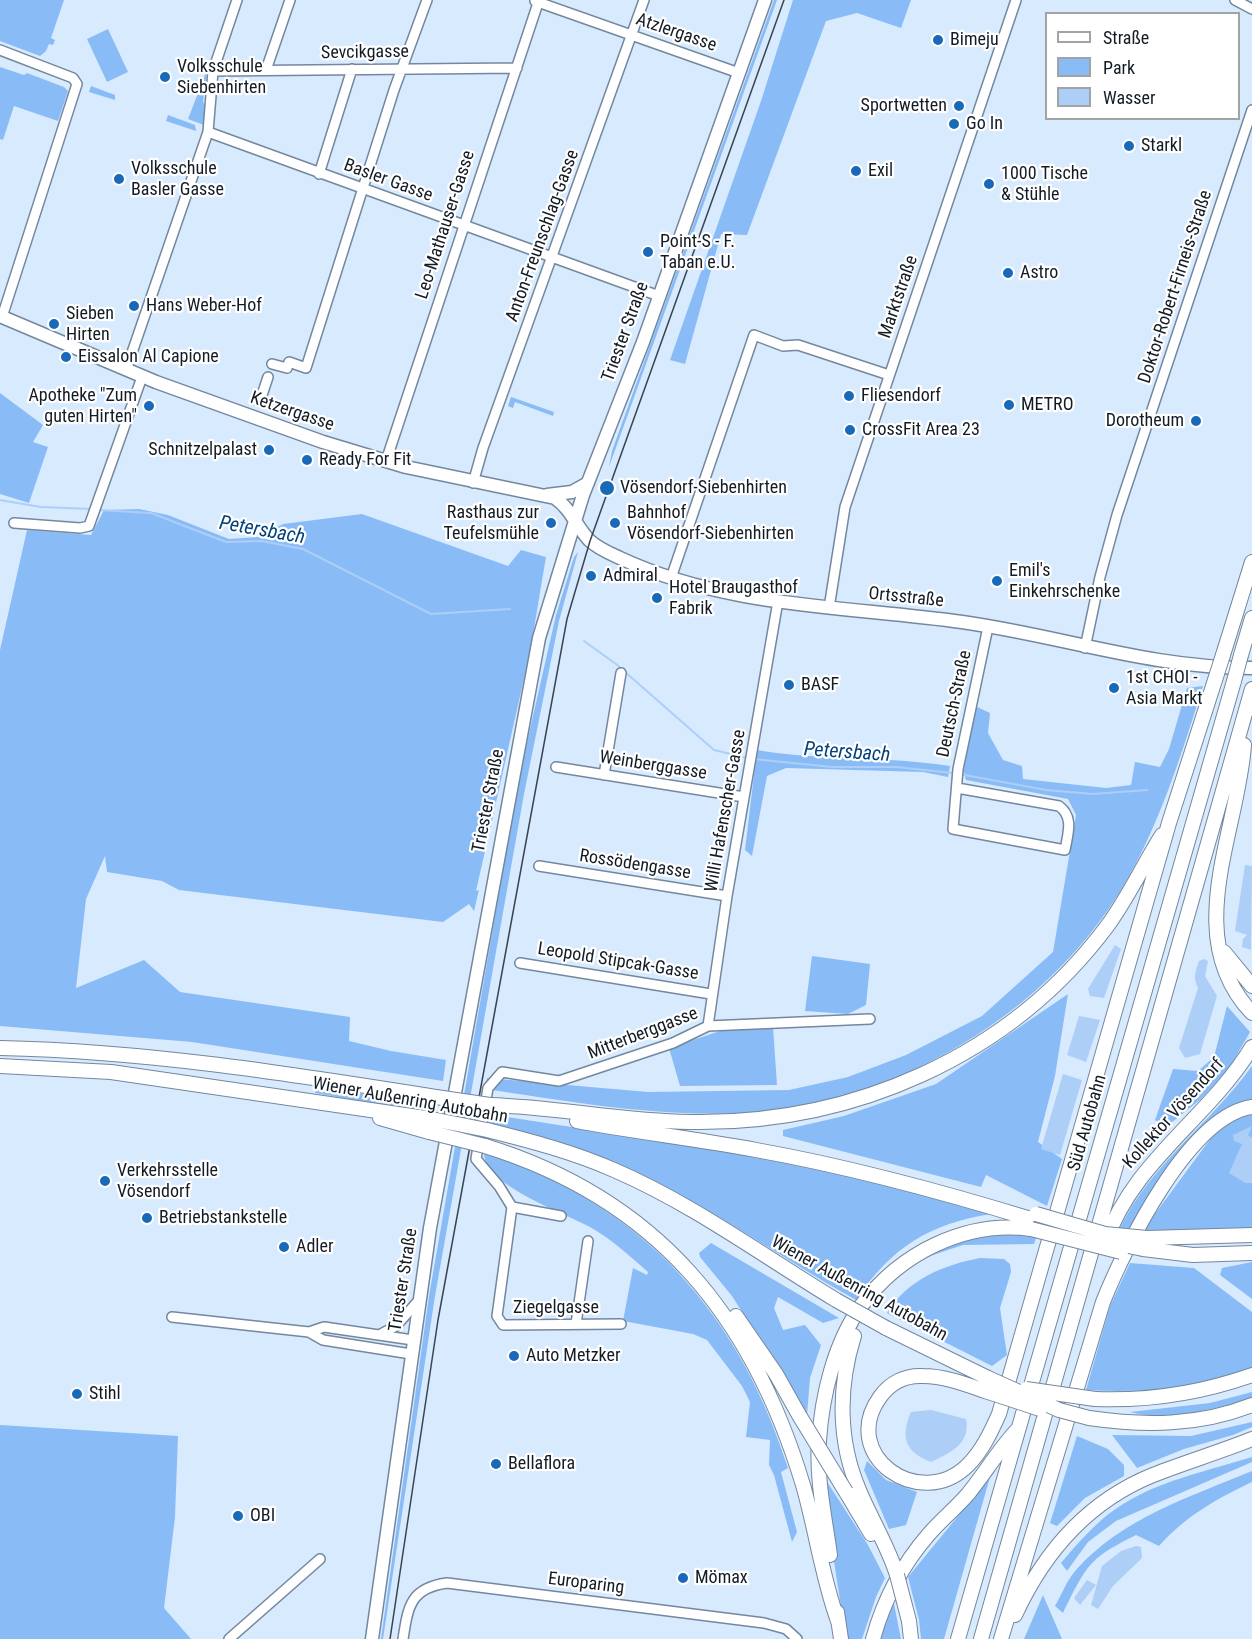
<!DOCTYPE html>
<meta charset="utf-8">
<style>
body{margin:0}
#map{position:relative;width:1252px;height:1639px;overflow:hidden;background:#d8eafe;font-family:"Roboto Condensed",sans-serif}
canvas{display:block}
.legend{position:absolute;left:1045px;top:12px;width:195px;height:108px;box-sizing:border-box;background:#fff;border:2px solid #a1a4a7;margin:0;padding:8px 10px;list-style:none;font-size:18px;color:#131b24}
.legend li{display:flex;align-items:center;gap:12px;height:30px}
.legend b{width:30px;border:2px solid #a1a4a7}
</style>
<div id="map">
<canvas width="1252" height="1639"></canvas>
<ul class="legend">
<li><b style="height:8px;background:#fff"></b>Straße</li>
<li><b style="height:16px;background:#89bcf7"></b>Park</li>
<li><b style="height:16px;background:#accef7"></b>Wasser</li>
</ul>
</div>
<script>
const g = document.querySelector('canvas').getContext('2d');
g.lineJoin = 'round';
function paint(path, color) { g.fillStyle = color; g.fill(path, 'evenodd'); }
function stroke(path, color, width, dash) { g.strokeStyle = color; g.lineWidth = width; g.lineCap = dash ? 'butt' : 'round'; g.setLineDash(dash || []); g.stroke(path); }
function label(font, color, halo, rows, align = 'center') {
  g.font = font + ' "Roboto Condensed",sans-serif'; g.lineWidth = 4.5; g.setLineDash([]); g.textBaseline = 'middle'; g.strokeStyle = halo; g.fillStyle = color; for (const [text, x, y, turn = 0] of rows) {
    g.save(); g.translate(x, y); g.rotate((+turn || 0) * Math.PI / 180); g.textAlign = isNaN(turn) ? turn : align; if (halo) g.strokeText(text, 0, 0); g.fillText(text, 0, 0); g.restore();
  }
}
paint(new Path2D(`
 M0,0H64L51,38L55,40L53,45L49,44L46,51L40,56L0,41Z
 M774,0H777L609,467L612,451Z
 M793,0H911L901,28L857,13L826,21L747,235L721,234L685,364L670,360L761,101Z
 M108,29L128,72L107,82L87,39Z
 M0,67L24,75L27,73L64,87L68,91L58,121L14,106L3,140L0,139Z
 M207,70L203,102L206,106L204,125L188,119Z
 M91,86L115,95V100L89,92Z
 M168,115L195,125L196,131L166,121Z
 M0,393L43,425L33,442L48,447L29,503L0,494Z
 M511,397L554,412L553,416L515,402L513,408L508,406Z
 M139,509L168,515L229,539L259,537L283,524L362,514L508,566L521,550L546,557L530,652L476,891L479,890L474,911L469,904L443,922L179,890L162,881L107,872L105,856L86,899L76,988L144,960L180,992L350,1017L349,1041L391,1051L446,1060L443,1081L192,1042L0,1026V650L27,530L91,535L104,510Z
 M578,552L559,621L524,794L435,1296L383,1639H381L429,1296L520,773L556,615L574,557Z
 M1203,686C1181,756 1159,827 1121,890C1044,1015 901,1099 756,1112C665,1119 574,1102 485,1089L487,1078L648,1092L789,1090L848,1077L906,1055L982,1016L1053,952L1076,815L1068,799L966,780L963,768L975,706L990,713L988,733L1003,760L1022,766L1023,779L1106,788L1131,785L1135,762L1160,767L1169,749L1187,688Z
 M757,750C821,761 886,756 950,766L948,777L923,772L786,768L767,776L752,856L745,850Z
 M812,956L870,964L866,1005L848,1014L805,1011Z
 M1068,994L1055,1076L1038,1142L1062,1159L1047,1206L986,1175L981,1187L783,1136V1130L844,1116L936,1084Z
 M1227,1006L1250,1032L1229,1069L1201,1099L1166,1127L1155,1120L1173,1069L1198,1071L1214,1057Z
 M773,1027L777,1085L680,1086L669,1048L723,1030Z
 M1252,1066V1100C1202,1108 1158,1189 1130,1229L1120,1228C1151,1164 1210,1124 1252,1066Z
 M326,1088L435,1106L433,1114L315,1093L316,1089L325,1091Z
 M488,1114L745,1154L872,1180L992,1214C931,1223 891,1247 856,1300C777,1256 691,1193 602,1157C565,1142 526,1134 488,1125L489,1121L485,1120Z
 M1252,1114V1228L1221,1231L1143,1230L1211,1138L1232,1120Z
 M484,1154C512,1157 540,1173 564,1186C680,1247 749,1346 788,1468L781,1472L797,1532L792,1542L774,1475L769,1465L770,1440L746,1437L750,1402L742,1386L707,1340L693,1334L623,1321L633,1268L647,1275L648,1272C630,1256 611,1239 590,1227C564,1213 486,1186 484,1154Z
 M998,1233L1037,1235L1034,1244L963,1245L927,1257C949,1242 972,1236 998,1233Z
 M711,1243L839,1318L823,1323L778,1297L774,1308L783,1330L805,1325L821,1345L810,1378L807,1415L732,1296L700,1257L699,1253Z
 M980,1258L1004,1259L1010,1264L1011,1272L1000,1308L1007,1355L992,1366L887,1313C907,1280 943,1265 980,1258Z
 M1252,1262V1299L1220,1275L1222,1268Z
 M1130,1263L1194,1268L1252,1312V1368C1196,1387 1144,1394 1086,1390L1110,1306Z
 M1252,1392V1398L1247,1400C1211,1409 1167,1422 1130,1412L1210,1403Z
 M1252,1422V1427L1233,1435L1184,1449L1137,1468L1112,1435L1191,1436Z
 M0,1425L178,1436L175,1517L164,1608L191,1639H0Z
 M1077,1436L1108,1449L1124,1465V1476L1085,1498L1057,1526L1050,1523Z
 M1252,1457V1462L1116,1521L1088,1542L1067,1571L1061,1563C1078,1543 1095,1523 1117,1508C1156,1481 1208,1471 1252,1457Z
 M867,1461L886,1480L917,1492L906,1525L889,1529L864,1470Z
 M820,1471L868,1545L885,1578L876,1597L862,1639H846Z
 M1252,1471V1482C1216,1499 1186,1516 1159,1546L1136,1535C1088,1559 1087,1565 1063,1613L1055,1606C1062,1594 1067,1580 1076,1570C1122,1518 1190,1497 1252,1471Z
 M990,1477L944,1639H921L919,1620L908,1577Z
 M1043,1595L1062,1639H1024Z
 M893,1599L901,1639H878Z`), '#89bcf7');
paint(new Path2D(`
 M1245,865L1252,866L1251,950L1242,947L1243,939L1247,935L1235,931Z
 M1115,945L1121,949L1104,998L1090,996L1088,989Z
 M1204,959L1208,961L1205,976L1217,996L1200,1054L1185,1058L1179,1048L1198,988C1193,978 1195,972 1199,961Z
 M1079,1016L1100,1020L1086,1062L1067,1055Z
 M1063,1074L1082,1080L1060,1155L1041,1149Z
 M1252,1126L1248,1135L1252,1138V1183H1245L1229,1173L1242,1144L1234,1141L1233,1135Z
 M931,1410L966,1419C971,1444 950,1453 931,1462C905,1452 900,1437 911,1412Z
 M1136,1546L1141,1547L1142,1558L1113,1586L1098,1609L1091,1605L1102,1566L1121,1551Z
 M1087,1580L1096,1585L1080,1605L1074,1598Z`), '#accef7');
stroke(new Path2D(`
 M0,500L41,507L92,509
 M98,510L151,513L226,542L262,541L303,549L431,614L510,609
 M584,641L616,664L714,750L747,758
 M753,759L832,767H896L953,773
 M959,774L1046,790L1093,794L1147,790`), '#accef7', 2);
stroke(new Path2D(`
 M257,407L262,395`), '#bacbdd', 9, [9, 4.5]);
const minor = new Path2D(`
 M1235,0L1252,9
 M535,1L739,73
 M0,50L73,78L77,84L2,317
 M266,70L290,0
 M213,71L517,68
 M208,132L659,296
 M319,174L352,69
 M272,364L287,368L289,362L306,368L394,90L427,0
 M126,370L208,132L213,71L237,0
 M262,395L268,377
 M386,461L539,0
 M473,483L483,448L644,0
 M14,523L80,528L89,526L142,377
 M671,578L754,335L783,346L798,345L889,375
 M829,608L845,507L1016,0
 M1085,648L1100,577L1117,515L1252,110
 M556,767L744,797
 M604,775L621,673
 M957,788L1059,806C1074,817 1068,833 1065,850L953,829L958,769L988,627
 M539,866L727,896
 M520,963L711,994
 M708,1026L727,896L778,601
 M512,1207L497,1316L503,1325L621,1324
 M561,1216L512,1207L499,1186L476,1159L488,1088L502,1072L559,1081L673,1043L708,1026L870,1019
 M172,1317L309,1332L324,1327L413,1340
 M576,1324L588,1241
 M309,1332L323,1340L411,1354
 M381,1334L396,1326L419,1300
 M229,1639L320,1559
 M403,1639C408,1607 410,1588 447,1583L764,1623L786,1629L797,1639`);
const major = new Path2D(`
 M0,316L156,382L323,442L406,467L555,498C571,509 576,526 589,540C597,548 609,553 620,558C727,608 847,606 962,622C1062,636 1149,668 1252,668
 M547,495L572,492L588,483
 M372,1639L430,1228L539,638L583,495L643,342L765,0`);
const highway = new Path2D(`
 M1223,655L1252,562
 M1241,655L1252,618
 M1244,745C1238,833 1180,937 1252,1013
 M1224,952L1252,986
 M0,1048C147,1051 291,1074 436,1097
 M0,1066L111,1072L432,1119
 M490,1105C557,1107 622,1121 689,1122C852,1125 1010,1057 1108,925C1129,896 1143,865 1162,835
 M380,1118L429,1132
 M577,1121C636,1132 697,1139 756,1150C851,1167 943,1192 1034,1220
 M487,1130C531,1141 573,1152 614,1170C693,1204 763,1256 836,1300
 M485,1146C657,1199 752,1316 803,1485C816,1530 822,1577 838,1621
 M1147,1238L1252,1235
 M1105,1243C1133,1161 1209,1118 1252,1047
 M1143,1249L1193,1255L1252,1253
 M736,1316L776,1374L799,1415
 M886,1328L988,1378
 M854,1336C838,1387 838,1441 859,1490C871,1519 888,1546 897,1575
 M985,1391C965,1384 944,1376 923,1376C905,1375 890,1383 880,1397C838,1455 920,1513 968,1465C982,1451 991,1432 999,1414L1169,823L1215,680
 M1095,1399C1148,1401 1201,1393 1252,1375
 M1089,1418C1145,1426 1199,1426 1252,1405
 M846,1492L871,1534
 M830,1555C825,1518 816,1478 819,1441C822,1396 834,1344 861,1306C900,1253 966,1220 1031,1229
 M837,1612L841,1639
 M1015,1615C1044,1552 1089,1501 1153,1475C1186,1462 1220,1452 1252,1439
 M909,1621L911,1639
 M873,1639C884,1599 902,1565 929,1534C941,1520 956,1508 968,1494C985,1473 998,1451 1016,1431
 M958,1639L1234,681
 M981,1639L1252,689
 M1001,1639L1103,1302C1125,1247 1189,1116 1252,1107`);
stroke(minor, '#73879e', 12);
stroke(major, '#73879e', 15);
stroke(highway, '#73879e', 16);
stroke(minor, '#fff', 9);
stroke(major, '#fff', 12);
stroke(highway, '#fff', 14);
stroke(new Path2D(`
 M390,1639L438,1320L567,619L590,541L784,0`), '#3a444f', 1.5);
const highwayBridge = new Path2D(`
 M1215,680L1223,655
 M1234,681L1241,655
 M436,1097L490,1105
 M432,1119L487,1130
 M429,1132L485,1146
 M1036,1214L1105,1234L1147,1238
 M1031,1229L1121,1252
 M1113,1243L1143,1249
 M836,1300L886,1328
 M988,1378L1059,1410L1089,1418
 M1026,1389L1095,1399
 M985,1391L1040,1409
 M799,1415L846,1492
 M897,1575L909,1621`);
stroke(highwayBridge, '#73879e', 16, []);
stroke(highwayBridge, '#fff', 14);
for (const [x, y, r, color] of [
 [938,40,6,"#1869b8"],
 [165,77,6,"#1869b8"],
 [959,106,6,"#1869b8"],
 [954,124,6,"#1869b8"],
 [1129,146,6,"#1869b8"],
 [856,171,6,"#1869b8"],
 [119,179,6,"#1869b8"],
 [989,184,6,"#1869b8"],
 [648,252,6,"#1869b8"],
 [1008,273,6,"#1869b8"],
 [134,306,6,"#1869b8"],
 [54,324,6,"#1869b8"],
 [66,357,6,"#1869b8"],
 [849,396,6,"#1869b8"],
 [1009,405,6,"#1869b8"],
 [149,406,6,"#1869b8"],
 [1196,421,6,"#1869b8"],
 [850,430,6,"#1869b8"],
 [269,450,6,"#1869b8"],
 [307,460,6,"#1869b8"],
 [607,488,8,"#1869b8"],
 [551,523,6,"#1869b8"],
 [615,523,6,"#1869b8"],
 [591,576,6,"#1869b8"],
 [997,581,6,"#1869b8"],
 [657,598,6,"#1869b8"],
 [789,685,6,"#1869b8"],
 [1114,688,6,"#1869b8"],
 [105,1181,6,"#1869b8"],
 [147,1218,6,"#1869b8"],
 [284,1247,6,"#1869b8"],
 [514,1356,6,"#1869b8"],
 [77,1394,6,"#1869b8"],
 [496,1464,6,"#1869b8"],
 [238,1516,6,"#1869b8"],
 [683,1578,6,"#1869b8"]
]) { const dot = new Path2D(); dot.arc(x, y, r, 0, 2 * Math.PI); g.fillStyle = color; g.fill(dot); stroke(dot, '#fff', 2); }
label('18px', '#131b24', '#fff', [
 ["Atzlergasse",676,33,19],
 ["Sevcikgasse",365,53,-1],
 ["Basler Gasse",388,181,20],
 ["Leo-Mathauser-Gasse",446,225,-72],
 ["Anton-Freunschlag-Gasse",543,236,-70],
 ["Doktor-Robert-Firneis-Straße",1176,287,-72],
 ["Marktstraße",899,297,-71],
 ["Triester Straße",626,332,-70],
 ["Ketzergasse",292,412,19],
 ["Ortsstraße",906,598,6],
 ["Deutsch-Straße",955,704,-78],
 ["Weinberggasse",653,766,9],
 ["Triester Straße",489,801,-79],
 ["Willi Hafenscher-Gasse",726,811,-80],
 ["Rossödengasse",635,865,9],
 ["Leopold Stipcak-Gasse",618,962,9],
 ["Mitterberggasse",643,1034,-21],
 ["Wiener Außenring Autobahn",410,1101,10],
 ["Kollektor Vösendorf",1174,1114,-48],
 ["Süd Autobahn",1088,1123,-74],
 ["Triester Straße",404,1280,-81],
 ["Wiener Außenring Autobahn",859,1289,29],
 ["Ziegelgasse",556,1308],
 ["Europaring",586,1584,7]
]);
label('18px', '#131b24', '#fff', [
 ["Bimeju",950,40],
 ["Volksschule",177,67],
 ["Siebenhirten",177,88],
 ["Sportwetten",947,106,"right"],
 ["Go In",966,124],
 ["Starkl",1141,146],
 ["Volksschule",131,169],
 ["Basler Gasse",131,190],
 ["Exil",868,171],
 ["1000 Tische",1001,174],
 ["& Stühle",1001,195],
 ["Point-S - F.",660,242],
 ["Taban e.U.",660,263],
 ["Astro",1020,273],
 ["Hans Weber-Hof",146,306],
 ["Sieben",66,314],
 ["Hirten",66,335],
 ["Eissalon Al Capione",78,357],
 ["Apotheke \"Zum",137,396,"right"],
 ["guten Hirten\"",137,417,"right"],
 ["Fliesendorf",861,396],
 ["METRO",1021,405],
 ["Dorotheum",1184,421,"right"],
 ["CrossFit Area 23",862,430],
 ["Schnitzelpalast",257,450,"right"],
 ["Ready For Fit",319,460],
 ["Vösendorf-Siebenhirten",620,488],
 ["Rasthaus zur",539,513,"right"],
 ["Teufelsmühle",539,534,"right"],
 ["Bahnhof",627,513],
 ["Vösendorf-Siebenhirten",627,534],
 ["Emil's",1009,571],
 ["Einkehrschenke",1009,592],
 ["Admiral",603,576],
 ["Hotel Braugasthof",669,588],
 ["Fabrik",669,609],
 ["1st CHOI -",1126,678],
 ["Asia Markt",1126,699],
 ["BASF",801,685],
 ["Verkehrsstelle",117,1171],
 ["Vösendorf",117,1192],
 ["Betriebstankstelle",159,1218],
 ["Adler",296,1247],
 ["Auto Metzker",526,1356],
 ["Stihl",89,1394],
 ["Bellaflora",508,1464],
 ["OBI",250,1516],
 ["Mömax",695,1578]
], 'left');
label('italic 20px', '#00417b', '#fff', [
 ["Petersbach",262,531,10],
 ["Petersbach",847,753,4]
]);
</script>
